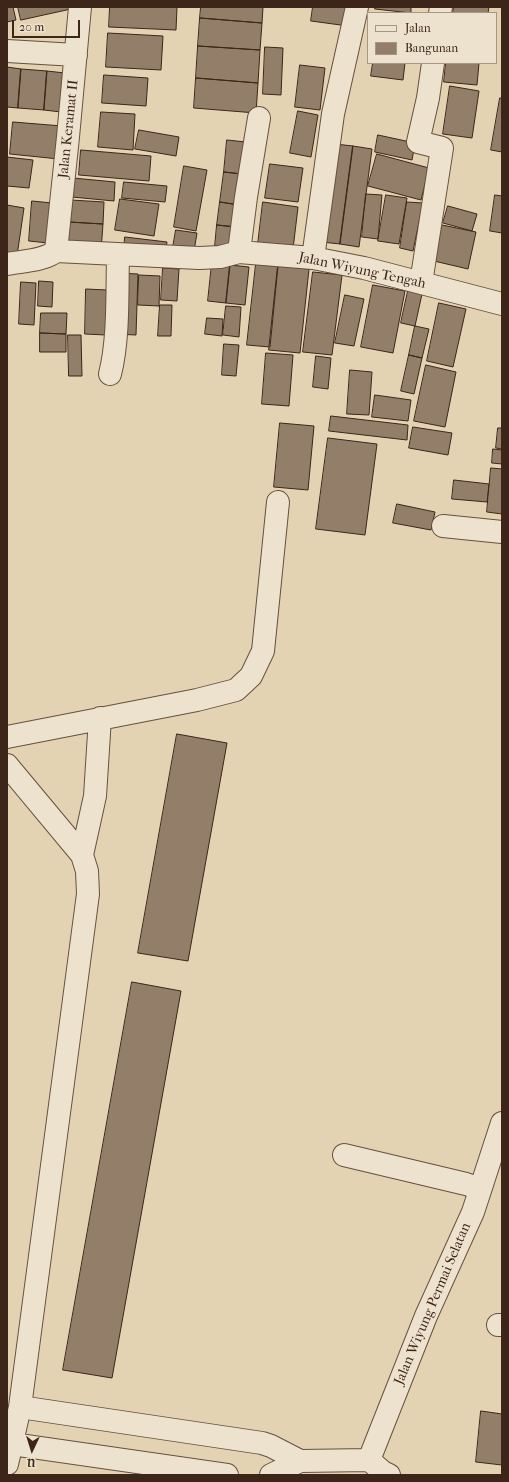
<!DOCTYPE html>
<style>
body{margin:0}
#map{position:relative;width:509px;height:1482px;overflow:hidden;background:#e3d3b2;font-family:"IM FELL French Canon",serif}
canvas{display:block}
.frame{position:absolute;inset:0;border:8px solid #3d251a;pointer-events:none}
.legend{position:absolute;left:367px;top:12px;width:130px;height:52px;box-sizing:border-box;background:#ede2cd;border:1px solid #a79685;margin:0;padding:5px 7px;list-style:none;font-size:12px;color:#3d251a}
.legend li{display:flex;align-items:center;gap:8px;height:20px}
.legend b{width:20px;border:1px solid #a79685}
.north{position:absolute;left:12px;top:1430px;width:40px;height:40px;-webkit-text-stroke:3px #ede2cd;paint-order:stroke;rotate:184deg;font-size:11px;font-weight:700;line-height:16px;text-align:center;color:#3d251a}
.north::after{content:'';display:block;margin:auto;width:14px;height:18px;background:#3d251a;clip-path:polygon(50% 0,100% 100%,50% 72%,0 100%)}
.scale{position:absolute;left:12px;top:20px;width:68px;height:18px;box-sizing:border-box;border:2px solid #3d251a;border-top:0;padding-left:5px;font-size:12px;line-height:14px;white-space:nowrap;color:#3d251a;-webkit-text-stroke:3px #ede2cd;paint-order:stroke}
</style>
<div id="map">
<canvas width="509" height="1482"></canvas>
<div class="frame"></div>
<ul class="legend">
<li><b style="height:5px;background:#ede2cd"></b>Jalan</li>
<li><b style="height:11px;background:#937f69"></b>Bangunan</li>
</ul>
<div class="north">U</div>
<div class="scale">20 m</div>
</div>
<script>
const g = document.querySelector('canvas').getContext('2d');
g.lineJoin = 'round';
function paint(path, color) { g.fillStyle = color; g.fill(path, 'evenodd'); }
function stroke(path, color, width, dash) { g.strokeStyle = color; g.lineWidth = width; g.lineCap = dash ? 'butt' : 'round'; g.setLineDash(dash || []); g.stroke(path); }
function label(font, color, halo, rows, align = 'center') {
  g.font = font + ' "IM FELL French Canon",serif'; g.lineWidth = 3; g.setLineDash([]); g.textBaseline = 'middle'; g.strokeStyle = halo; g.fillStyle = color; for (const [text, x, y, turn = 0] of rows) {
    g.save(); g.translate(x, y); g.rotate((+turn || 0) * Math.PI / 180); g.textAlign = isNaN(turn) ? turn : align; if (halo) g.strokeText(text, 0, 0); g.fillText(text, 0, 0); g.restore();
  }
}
const building = new Path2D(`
 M7,7H13L16,20L7,22Z
 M18,7H71V9L21,20Z
 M110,7H177L176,30L109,27Z
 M201,7H263L262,23L200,18Z
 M313,7H351L348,26L311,21Z
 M375,7H411V13L375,9Z
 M454,7H489L488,13H453Z
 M200,18L262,23L260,50L198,46Z
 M108,33L163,36L161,70L106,67Z
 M198,46L260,50L258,83L196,78Z
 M265,47L283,48L281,95L263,94Z
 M373,63H405L403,80L371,76Z
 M446,63H479L477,85L444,82Z
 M300,65L325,68L320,110L295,107Z
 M7,67L21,69L18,108L7,107Z
 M21,69L47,71L44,110L18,108Z
 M47,71L65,73L61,112L44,110Z
 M104,75L148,78L146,106L102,103Z
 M196,78L258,83L256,113L194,108Z
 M450,86L479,91L472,138L443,134Z
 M500,98H502V152L491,150Z
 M298,111L318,115L311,157L290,153Z
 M101,112L135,114L133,150L98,147Z
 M13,122L62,126L59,159L10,154Z
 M139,130L179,137L176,156L135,149Z
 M378,135L415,143L412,160L375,152Z
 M227,140L246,142L242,174L224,172Z
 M335,144L353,146L340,244L322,242Z
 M353,146L372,149L359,247L340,244Z
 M81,150L151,156L149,181L79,175Z
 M377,154L429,168L421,200L368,186Z
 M7,157L33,160L29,188L7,186Z
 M270,164L303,168L298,202L265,198Z
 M184,166L207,170L196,231L174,227Z
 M224,172L242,174L239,205L220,202Z
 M73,178L115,182L114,201L72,197Z
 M124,182L167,186L165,202L122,198Z
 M366,194L382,195L378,239L362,237Z
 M386,195L407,198L399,244L378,241Z
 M495,195L502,196V233L490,231Z
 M120,199L159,204L154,236L115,230Z
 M71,200L104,202L103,224L69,222Z
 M32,201L52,203L48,243L29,241Z
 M220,202L239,205L236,227L217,225Z
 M263,202L298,207L293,249L258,244Z
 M407,202L423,203L413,251L400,248Z
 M7,205L24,208L17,256L7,255Z
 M448,206L477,214L472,231L443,223Z
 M69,222L103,224L101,251L68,249Z
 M217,225L236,227L234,248L215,246Z
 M442,225L476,232L468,269L434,261Z
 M176,230L197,233L193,257L172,253Z
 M125,237L167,242L165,255L124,250Z
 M212,263L230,265L226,303L208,301Z
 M256,264L278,266L270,347L247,345Z
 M230,265L249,267L245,305L226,303Z
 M278,266L309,269L300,353L269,350Z
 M163,268L179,269L177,301L161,300Z
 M313,272L342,275L332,355L303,352Z
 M118,273L138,274L136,335L115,334Z
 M139,275L160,276L159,306L138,305Z
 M39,281L53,282L52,307L38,306Z
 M21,282L36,283L34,325L19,324Z
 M373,285L405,291L393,353L361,347Z
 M86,289L107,290L106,335L85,334Z
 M408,291L422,294L415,326L401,323Z
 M345,295L364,299L354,346L335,343Z
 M439,303L466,309L453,367L427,361Z
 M160,305H172L171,336H158Z
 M226,306L241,307L239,337L223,335Z
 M41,313H67L66,334L40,333Z
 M207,318L223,319L222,336L205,334Z
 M415,326L429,329L422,358L409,355Z
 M40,333L66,334V352H40Z
 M68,335H81L82,376H69Z
 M224,344L239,345L236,376L222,375Z
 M266,353L293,355L289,406L262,404Z
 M409,355L422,358L414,394L401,391Z
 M316,356L331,358L328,389L313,387Z
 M426,365L456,372L445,427L414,421Z
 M350,370L372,372L369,415L347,414Z
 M375,395L411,400L408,421L372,417Z
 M331,416L408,425L407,440L329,431Z
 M280,423L314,426L308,490L274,487Z
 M413,427L452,433L448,455L409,448Z
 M498,428H502V449L496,448Z
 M328,438L377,444L365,535L316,529Z
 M493,449L502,450V464L492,463Z
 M491,468L502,469V514L487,512Z
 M454,480L489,484L487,502L452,499Z
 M397,504L435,512L431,530L393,523Z
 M177,734L227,743L188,961L138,953Z
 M132,982L181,991L112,1378L63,1370Z
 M481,1411L502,1414V1465L476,1462Z`);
paint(building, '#937f69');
stroke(building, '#3d251a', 1);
const minor = new Path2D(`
 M440,13L441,7
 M7,51L76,55
 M56,251L68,137L80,7
 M239,252L246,197L259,118
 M313,258L333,114L357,7
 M7,264C22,261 44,261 56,251L199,258L220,257L239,252L313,258L364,268L502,304
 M421,283L442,148L418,142L428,98L433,63
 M110,374C119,339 117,292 118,255
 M443,526L502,532
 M7,737L197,700L236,690L251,676L263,651L278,502
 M7,765L82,855L87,871L88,894L20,1407L7,1464
 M82,855L95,796L100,718
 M344,1155L466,1184L480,1189
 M498,1325H502
 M20,1407L262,1443L271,1446L300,1461
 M12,1444L227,1475
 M271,1475L300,1461L369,1460
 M389,1475L383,1472L369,1460L426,1316L473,1212L502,1123`);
stroke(minor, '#665040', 24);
stroke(minor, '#ede2cd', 22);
label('14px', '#3d251a', '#ede2cd', [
 ["Jalan Keramat II",69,129,-84],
 ["Jalan Wiyung Tengah",362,271,12],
 ["Jalan Wiyung Permai Selatan",433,1304,-67]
]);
</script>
